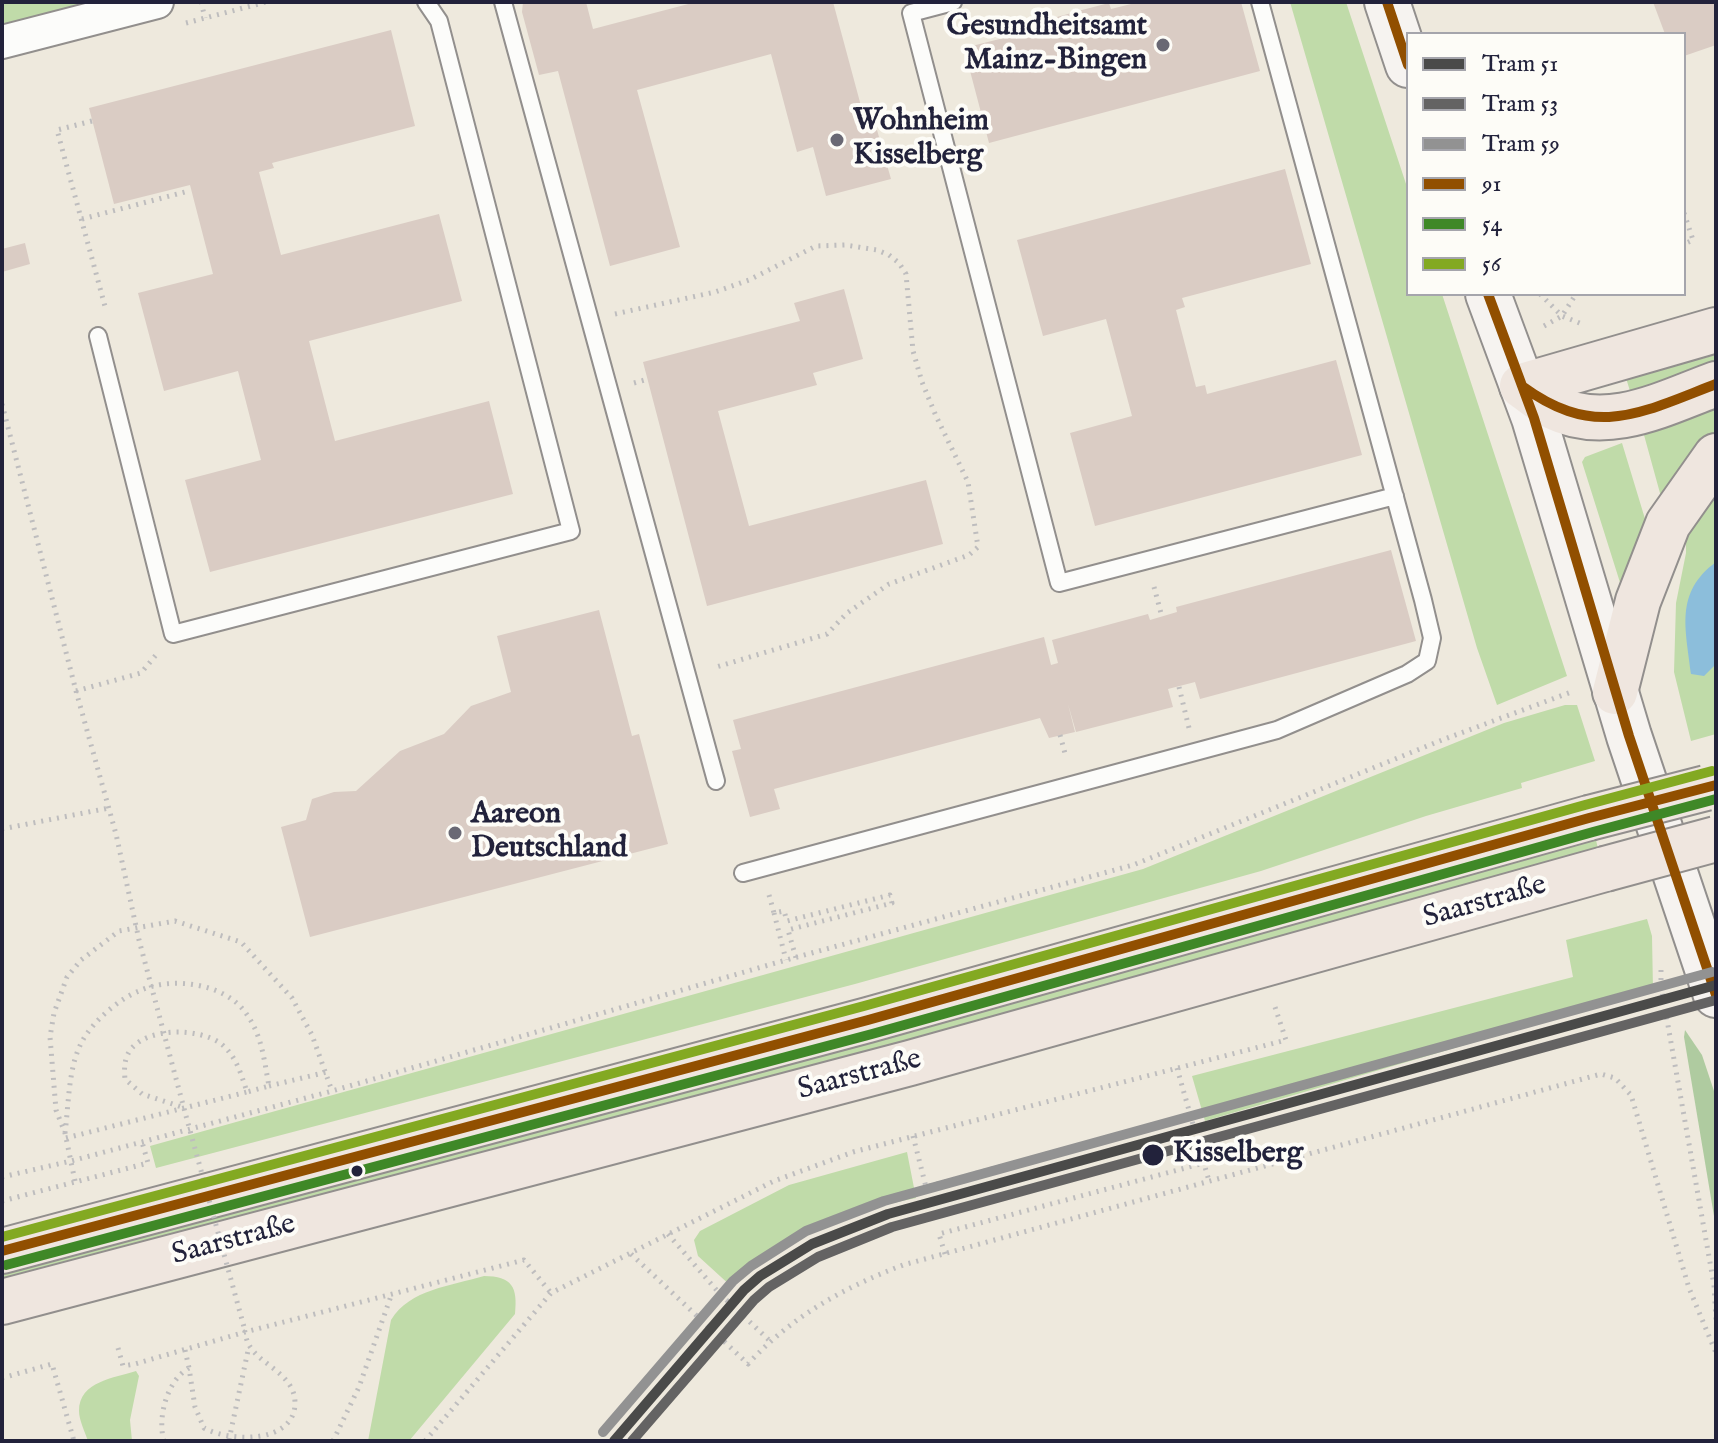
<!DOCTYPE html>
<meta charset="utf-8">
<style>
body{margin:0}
#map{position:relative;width:1718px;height:1443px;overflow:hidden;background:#eee9dd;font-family:"IM FELL English",serif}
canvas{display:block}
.frame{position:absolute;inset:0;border:4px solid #22223b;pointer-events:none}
.legend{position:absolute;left:1406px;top:32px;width:280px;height:264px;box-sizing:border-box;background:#fdfcf7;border:2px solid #a5a5ac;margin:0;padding:10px 14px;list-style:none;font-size:24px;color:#22223b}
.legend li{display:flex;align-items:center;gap:16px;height:40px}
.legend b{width:40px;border:2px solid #a5a5ac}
</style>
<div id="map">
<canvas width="1718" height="1443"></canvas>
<div class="frame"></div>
<ul class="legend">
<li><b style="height:10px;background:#4a4a49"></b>Tram 51</li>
<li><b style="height:10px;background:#646363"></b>Tram 53</li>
<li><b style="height:10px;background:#929292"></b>Tram 59</li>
<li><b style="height:10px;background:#914f00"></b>91</li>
<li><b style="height:10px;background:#3f8827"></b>54</li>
<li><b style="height:10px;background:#83a922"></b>56</li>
</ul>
</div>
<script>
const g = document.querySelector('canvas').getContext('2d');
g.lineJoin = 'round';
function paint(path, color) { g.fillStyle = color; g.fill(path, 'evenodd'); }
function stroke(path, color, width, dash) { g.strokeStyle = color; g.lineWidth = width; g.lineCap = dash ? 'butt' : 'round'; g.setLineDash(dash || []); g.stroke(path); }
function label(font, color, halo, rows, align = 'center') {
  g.font = font + ' "IM FELL English",serif'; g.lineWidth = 8; g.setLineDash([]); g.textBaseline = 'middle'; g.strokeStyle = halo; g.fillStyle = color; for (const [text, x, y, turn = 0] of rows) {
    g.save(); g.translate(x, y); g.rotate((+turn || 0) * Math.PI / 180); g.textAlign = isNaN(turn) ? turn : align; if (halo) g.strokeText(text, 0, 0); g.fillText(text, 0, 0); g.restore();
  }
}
paint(new Path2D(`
 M2,2H80L75,11L2,25Z
 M1290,2H1346L1408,190V294H1442L1567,676L1497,705L1477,648Z
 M1716,355V372L1634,404L1626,378Z
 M1716,406V433L1663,504L1644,435Z
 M1622,443L1649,532L1623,592L1582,462L1585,457Z
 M1716,481V734L1691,741L1674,672L1676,603L1686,553V526Z
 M1565,705H1577L1595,761L1521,783L1522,788L1426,816L1261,871L855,984L156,1168L150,1146L1143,869L1504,723Z
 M1596,840L1599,853L891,1048L2,1284V1272L889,1036Z
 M1647,919L1652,936L1653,990L1205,1121L1192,1076L1573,977L1566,940Z
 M907,1152L916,1198C840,1214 790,1232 732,1287L698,1256L694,1240L700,1231L789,1185Z
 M484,1276C512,1276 518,1287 515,1314L409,1441H368L391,1320C410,1289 451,1286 484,1276Z
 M136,1371L139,1376L130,1420L132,1441H88C85,1432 79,1420 79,1411C79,1381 115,1378 136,1371Z`), '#c0dba9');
paint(new Path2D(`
 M1685,1030L1702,1055L1716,1097V1228L1684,1037Z`), '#afcba0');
paint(new Path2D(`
 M1716,562V664L1704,676L1691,674C1686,629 1674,593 1716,562Z`), '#8cbedb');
paint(new Path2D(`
 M523,2H586L593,29L696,2H833L868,132L877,130L891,179L826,196L813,147L797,152L771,54L637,90L680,247L610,266L558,71L539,75L522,12Z
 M1139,2H1241L1260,71L989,143L964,48L1059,24L1057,17L1082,10L1109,3L1111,9Z
 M1653,2H1716V45L1684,56V34H1665Z
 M391,30L415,126L272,163L274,168L259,172L281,255L439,214L462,301L309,341L335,441L489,401L513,494L210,572L185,480L261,460L238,371L164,391L138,293L213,274L190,185L114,204L89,108Z
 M1285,169L1311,264L1182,298L1185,307L1176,310L1196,387L1205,385L1207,394L1336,360L1362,455L1095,526L1070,433L1132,416L1106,319L1043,336L1017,240Z
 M25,243L30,264L2,272V249Z
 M844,289L863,359L813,373L817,385L718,411L749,526L926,480L943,544L707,606L643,362L800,321L794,303Z
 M1391,550L1416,641L1200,699L1195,682L1168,689L1173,707L1076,732L1068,704L1075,732L1049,738L1040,718L774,789L780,809L750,817L732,751L741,749L733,720L1044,637L1051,665L1058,663L1052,640L1148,614L1150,620L1177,612L1176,607Z
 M599,610L632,736L639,734L668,844L310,937L281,827L306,820L312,799L334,792L356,791L400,751L444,734L471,706L511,692L497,636Z`), '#daccc4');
const lane = new Path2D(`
 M503,2L716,781
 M953,2L911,13L1059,583L1395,496
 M98,336L173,634L571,531L439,21L426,2
 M743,873L1277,730L1407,674L1427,661L1432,638L1423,600L1260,2`);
const street = new Path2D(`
 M2,42L157,2`);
const secondary = new Path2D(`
 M1387,2L1408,65
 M1488,294L1534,418L1629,736L1716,995`);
const highway = new Path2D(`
 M1522,386C1532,393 1542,402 1553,407C1608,434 1664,403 1716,384
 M1522,386L1716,330
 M1615,692L1638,601L1668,524L1716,456
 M2,1251L868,1020L1589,818
 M2,1302L910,1063L1605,869`);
stroke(lane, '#928f8d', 20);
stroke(street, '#928f8d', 36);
stroke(secondary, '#928f8d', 48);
stroke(highway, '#928f8d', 48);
stroke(new Path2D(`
 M201,2L205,18
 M186,23L266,2
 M92,121L57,130L106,310
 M1684,213L1693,240L1684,244
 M82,219L185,192
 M1540,294L1562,316L1582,324
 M615,314L715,292L749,280L816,246L845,245L877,250L889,255L899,263L906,274L913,351L922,382L936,416L968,482L978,547L969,555L889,584L847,613L827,634L713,668
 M1544,326L1562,316L1576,294
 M634,383L648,379
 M2,404L76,691L116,834L139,940L186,1116
 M1154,587L1162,617
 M1179,687L1189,728
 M76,691L141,673L156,655
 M1060,735L1066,757
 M2,829L109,808
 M769,895L774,913L784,911L787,921L890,895L892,903L788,930L796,958
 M774,913L786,960
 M1661,970V986L1714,1285L1716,1320
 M1177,1068L1209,1181
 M269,1086L327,1072
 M65,1133C69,1103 68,1064 84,1038C96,1019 119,999 139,991C171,976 224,983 245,1012C262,1034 264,1060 269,1086L247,1092C241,1074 236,1055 220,1043C198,1028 149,1027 131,1049C124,1058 124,1069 125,1079L142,1094L185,1108
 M913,1136L926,1187L1190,1115
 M66,1138L247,1092
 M2,1177L71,1161L332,1091L786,960L1133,865L1442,740L1574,691
 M75,1181L65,1133L56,1110L50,1037L54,1013L67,977L81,960L119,931L175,921L241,942L292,998L312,1035L332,1091
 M2,1201L148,1163L142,1142
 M668,1234L719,1293L769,1340
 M631,1254L748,1364C792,1316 843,1288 903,1265L1601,1074L1615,1078L1631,1095L1689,1288L1716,1353
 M945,1254L939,1234L1204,1163
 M118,1348L123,1366L135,1364L245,1332L524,1260L551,1293
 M185,1350L189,1368
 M2,1378L52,1364L74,1441
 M229,1440L249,1346
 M164,1441C157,1418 167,1380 189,1368L195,1407L204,1428C232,1443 295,1443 295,1403C295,1374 260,1365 249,1345C246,1340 245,1332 244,1327
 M333,1441L359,1387L391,1296
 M425,1441L551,1293L774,1181L853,1152L1286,1040L1274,1004`), '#bebdbe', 5, [2, 6]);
stroke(lane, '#fcfcfa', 16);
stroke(street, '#fcfcfa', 32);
stroke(secondary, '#f6f3f0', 44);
stroke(highway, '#efe6df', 44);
const highwayBridge = new Path2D(`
 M1589,818L1706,788
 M1605,869L1716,839`);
stroke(highwayBridge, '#928f8d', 48, []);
stroke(new Path2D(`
 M186,1116L244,1327`), '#bebdbe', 5, [2, 6]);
stroke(highwayBridge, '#efe6df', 44);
stroke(new Path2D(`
 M1387,2L1408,65
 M1488,294L1534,418L1629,736L1716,995
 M1522,386C1596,440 1640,413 1716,384
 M2,1251L868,1020L1589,818L1716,785`), '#914f00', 10);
stroke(new Path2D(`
 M6,1265L872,1034L1593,832L1716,799`), '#3f8827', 10);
stroke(new Path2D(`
 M2,1237L864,1006L1585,805L1712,771`), '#83a922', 10);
stroke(new Path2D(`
 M614,1441L744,1290L760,1276L812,1244L888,1214L1716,985`), '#4a4a49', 10);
stroke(new Path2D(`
 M632,1441L754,1300L769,1287L818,1257L892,1227L1716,1000`), '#646363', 10);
stroke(new Path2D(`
 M603,1432L733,1281L751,1266L806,1231L884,1201L1712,972`), '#929292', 10);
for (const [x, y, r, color] of [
 [1163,45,8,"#696874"],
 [837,140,8,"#696874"],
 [455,833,8,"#696874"],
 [1153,1155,12,"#22223b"],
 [357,1171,7,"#22223b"]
]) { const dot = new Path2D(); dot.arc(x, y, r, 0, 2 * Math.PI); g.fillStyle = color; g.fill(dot); stroke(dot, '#fdfcf7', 3); }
label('bold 30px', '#22223b', '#fdfcf7', [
 ["Gesundheitsamt",1147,28,"right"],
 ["Mainz-Bingen",1147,62,"right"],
 ["Wohnheim",853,123],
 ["Kisselberg",853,157],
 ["Aareon",471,816],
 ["Deutschland",471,850]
], 'left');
label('30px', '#22223b', '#fdfcf7', [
 ["Saarstraße",1485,903,-16],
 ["Saarstraße",860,1076,-15],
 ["Saarstraße",234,1241,-15]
]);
label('bold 30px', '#22223b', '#fdfcf7', [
 ["Kisselberg",1173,1155]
], 'left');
</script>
